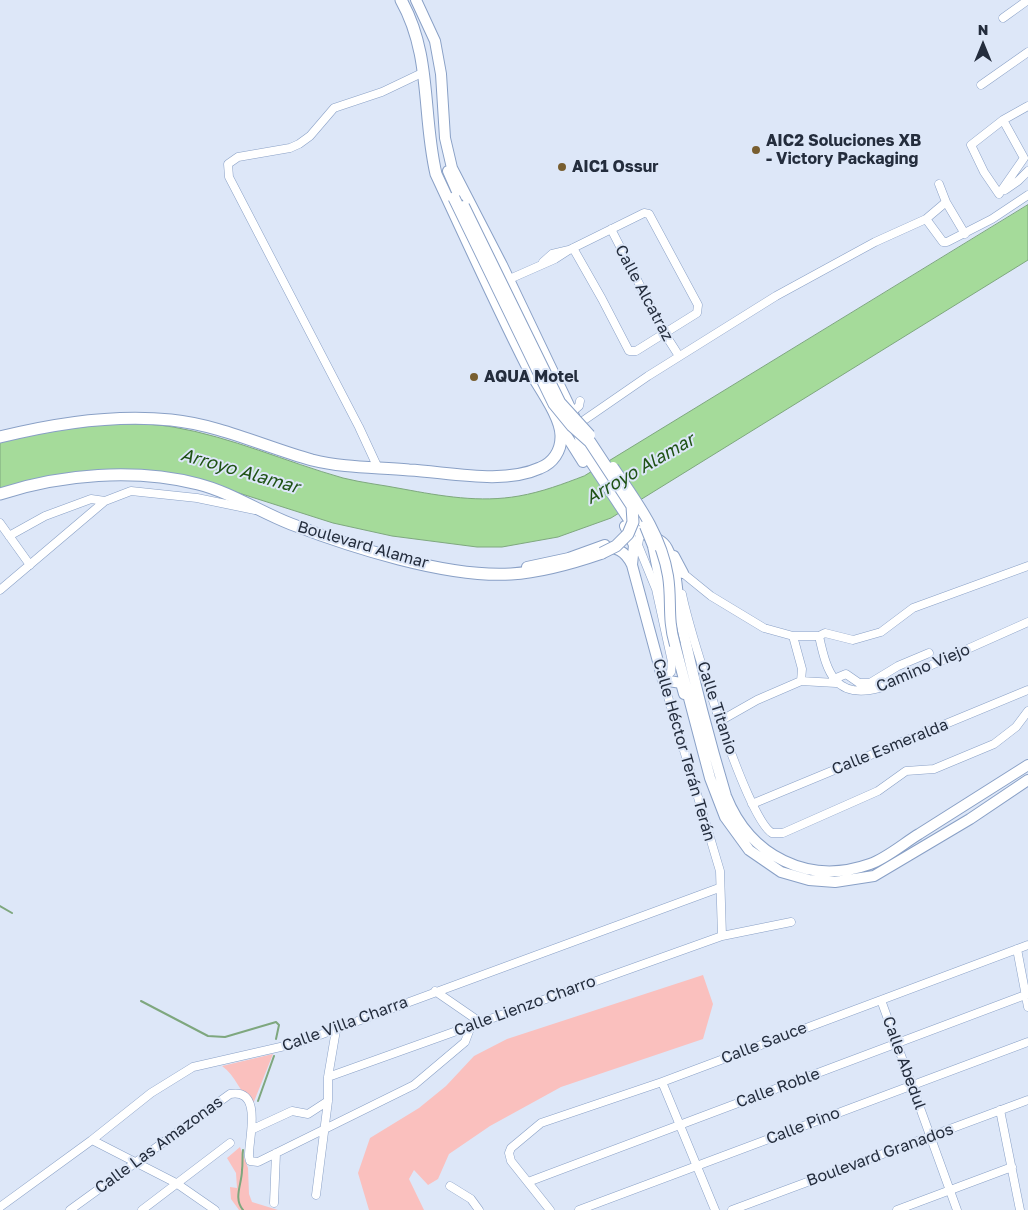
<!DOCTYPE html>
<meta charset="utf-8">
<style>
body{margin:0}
#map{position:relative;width:1028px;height:1210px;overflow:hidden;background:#dde7f8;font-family:"Golos Text",sans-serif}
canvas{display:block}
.north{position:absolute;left:958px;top:20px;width:50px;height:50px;-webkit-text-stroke:4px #dde7f8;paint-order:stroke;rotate:0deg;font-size:14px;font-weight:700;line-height:20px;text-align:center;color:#242d3d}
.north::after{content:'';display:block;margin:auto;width:18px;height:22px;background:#242d3d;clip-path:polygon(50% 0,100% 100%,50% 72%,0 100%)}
</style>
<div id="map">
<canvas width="1028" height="1210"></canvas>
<div class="north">N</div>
</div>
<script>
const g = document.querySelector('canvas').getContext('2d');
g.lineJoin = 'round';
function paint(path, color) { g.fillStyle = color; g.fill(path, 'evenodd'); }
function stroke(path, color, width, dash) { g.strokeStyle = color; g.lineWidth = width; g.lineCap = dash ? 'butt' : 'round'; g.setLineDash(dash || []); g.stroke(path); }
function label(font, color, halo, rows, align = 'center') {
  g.font = font + ' "Golos Text",sans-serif'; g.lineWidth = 4; g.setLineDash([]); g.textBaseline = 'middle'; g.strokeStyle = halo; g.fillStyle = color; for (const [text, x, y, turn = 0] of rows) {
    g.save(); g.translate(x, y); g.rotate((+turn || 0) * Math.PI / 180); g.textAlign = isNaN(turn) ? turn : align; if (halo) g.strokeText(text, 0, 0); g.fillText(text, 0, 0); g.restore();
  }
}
paint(new Path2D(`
 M703,975L713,1004L703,1039L561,1087L490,1126L449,1154L438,1179L428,1185L414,1170L409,1179L424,1210H369L358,1173L370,1138L419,1108L446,1086L474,1056L507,1039Z
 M273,1054L253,1104C240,1093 236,1076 222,1066Z
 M240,1147L248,1168L249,1194L252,1202L278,1210H239L231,1199L230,1187L237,1188L236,1173L227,1158Z`), '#fac0be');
const water = new Path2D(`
 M1028,205V260L611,518L558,537L502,547H477L392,536L333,523L220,487L134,473L0,491V442C53,430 119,418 173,427C232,437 286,462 343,478C363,483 383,485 403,489C441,496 480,503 519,496C542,492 563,484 584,476Z`);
paint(water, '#a5db9a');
stroke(water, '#7ea77e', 1);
stroke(new Path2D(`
 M0,906L12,913
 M141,1001L208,1036L225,1037L276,1022L279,1025L276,1039
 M258,1101L274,1056
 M243,1150C242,1157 243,1163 242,1170C242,1184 233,1198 243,1210`), '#7ea77e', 2);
const minor = new Path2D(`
 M1003,18L1028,0
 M981,85L1028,52
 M939,184L946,202L965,234
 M1005,190L1018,181L1028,171
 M999,194L984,172L971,145L1003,120L1028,106
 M999,194L1024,158L1003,120
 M926,219L943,242H947L992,219L1028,195
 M611,229L665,334L679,356
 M543,262L552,254L569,250
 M505,281L555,259L569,250L644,213L649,214L698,305L697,313L636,351H629L602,299L573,248
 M572,412L579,406L580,401
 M577,425L648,376L776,296L875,242L926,219L946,202
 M378,468L359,427L229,177L228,164L238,157L290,148L299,144L310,136L334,108L382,92L424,72
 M0,523L30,565
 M640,534L638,545L656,589L672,662L671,672L663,680L720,871L722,936
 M9,536L45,516L91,499L105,501L131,491L197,498L255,510
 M679,570L711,596L764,628L793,636H819L825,633L853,640L881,632L913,608L1028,566
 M0,590L105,501
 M682,594C689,630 746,818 772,833H783L878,791L906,771L934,769L994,744L1016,727L1028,711
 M793,636L802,669L801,681
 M819,636C827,673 835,700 880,688L1028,622
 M834,679L846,674L859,683H870L898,666L929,653
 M720,721L757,700L801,681L836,683
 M752,804L1028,690
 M1017,949L1028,1007
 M435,991L480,1022
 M881,1000L957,1210
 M328,1077L722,936L791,922
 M662,1082L715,1210
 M1000,1110L1020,1210
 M253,1129L292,1111L308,1114L328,1101
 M92,1140L176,1183L215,1210
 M528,1182L1028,994
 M450,1186L471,1199L479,1210
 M316,1195L328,1101V1077L336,1030
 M274,1203L276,1153
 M0,1207L92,1140L151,1093L193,1067L298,1043L719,888
 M70,1210L230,1094C264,1088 248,1140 249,1157L250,1161L258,1162L414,1085L465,1042L471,1026
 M142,1210L230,1143
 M550,1210L511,1161L509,1153L511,1148L541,1123L662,1082L1028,945
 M579,1210L1028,1042
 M732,1210L1028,1100
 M897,1210L1012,1167`);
const major = new Path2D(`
 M416,0L435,41L441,74L445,138L452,168L502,265L574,416
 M448,171L459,196
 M561,427L583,462
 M578,430L583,450L635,529C645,538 660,535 667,548C678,568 677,599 681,622C694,681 709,739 726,796C750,856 808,886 870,864C887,858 904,843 919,834C955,811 992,788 1028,765
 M632,506L642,521
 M625,526L634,545L632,565
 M653,546L664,600L672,610
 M600,547C616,547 625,550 632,565L663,680L681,683L684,694
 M674,556L683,573
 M527,567L569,558L605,545
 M675,645L710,778L725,817L749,850L781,872L809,880L835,882L874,876L970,819L1028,780`);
const highway = new Path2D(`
 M0,437C56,423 114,414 171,420C220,425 265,447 312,460C344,468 376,467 409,470C448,472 503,485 540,468C553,463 561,451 561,437C562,417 537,385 527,366C495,303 466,238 436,174C422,114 432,55 401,0
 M0,494C61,474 135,468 198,484C230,492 260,512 291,524C351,547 447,578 511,574C542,572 573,563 602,553`);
stroke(minor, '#89a0c6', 9);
stroke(major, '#89a0c6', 12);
stroke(highway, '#89a0c6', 13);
stroke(minor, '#fff', 8);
stroke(major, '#fff', 10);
stroke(highway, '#fff', 11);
const majorBridge = new Path2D(`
 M464,206L560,402L590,435
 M613,467C636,501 661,533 668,576C672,601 667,618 675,645
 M645,526L653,546`);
const highwayBridge = new Path2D(`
 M454,198L554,404L572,426L590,442L632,506L633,522L628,534L616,546L602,553`);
stroke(majorBridge, '#89a0c6', 12, []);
stroke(highwayBridge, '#89a0c6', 13, []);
stroke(majorBridge, '#fff', 10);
stroke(highwayBridge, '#fff', 11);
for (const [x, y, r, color] of [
 [756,150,5,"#785e30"],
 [562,167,5,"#785e30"],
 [474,377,5,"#785e30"]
]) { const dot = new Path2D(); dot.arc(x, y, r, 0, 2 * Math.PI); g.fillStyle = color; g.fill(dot); stroke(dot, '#dde7f8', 2); }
label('bold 16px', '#242d3d', '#dde7f8', [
 ["AIC2 Soluciones XB",766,141],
 ["- Victory Packaging",766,159],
 ["AIC1 Ossur",572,167],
 ["AQUA Motel",484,377]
], 'left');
label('16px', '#242d3d', '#dde7f8', [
 ["Calle Alcatraz",644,293,62],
 ["Boulevard Alamar",363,545,16],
 ["Camino Viejo",923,668,-23],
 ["Calle Titanio",717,708,72],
 ["Calle Esmeralda",890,747,-22],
 ["Calle Héctor Terán Terán",684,750,74],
 ["Calle Lienzo Charro",525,1006,-20],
 ["Calle Villa Charra",345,1024,-20],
 ["Calle Sauce",764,1043,-21],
 ["Calle Abedul",904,1063,70],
 ["Calle Roble",778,1088,-20],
 ["Calle Pino",803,1126,-21],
 ["Calle Las Amazonas",159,1145,-36],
 ["Boulevard Granados",880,1155,-20]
]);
label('italic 18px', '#1f5215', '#dde7f8', [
 ["Arroyo Alamar",640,469,-30],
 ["Arroyo Alamar",240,471,16]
]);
</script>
